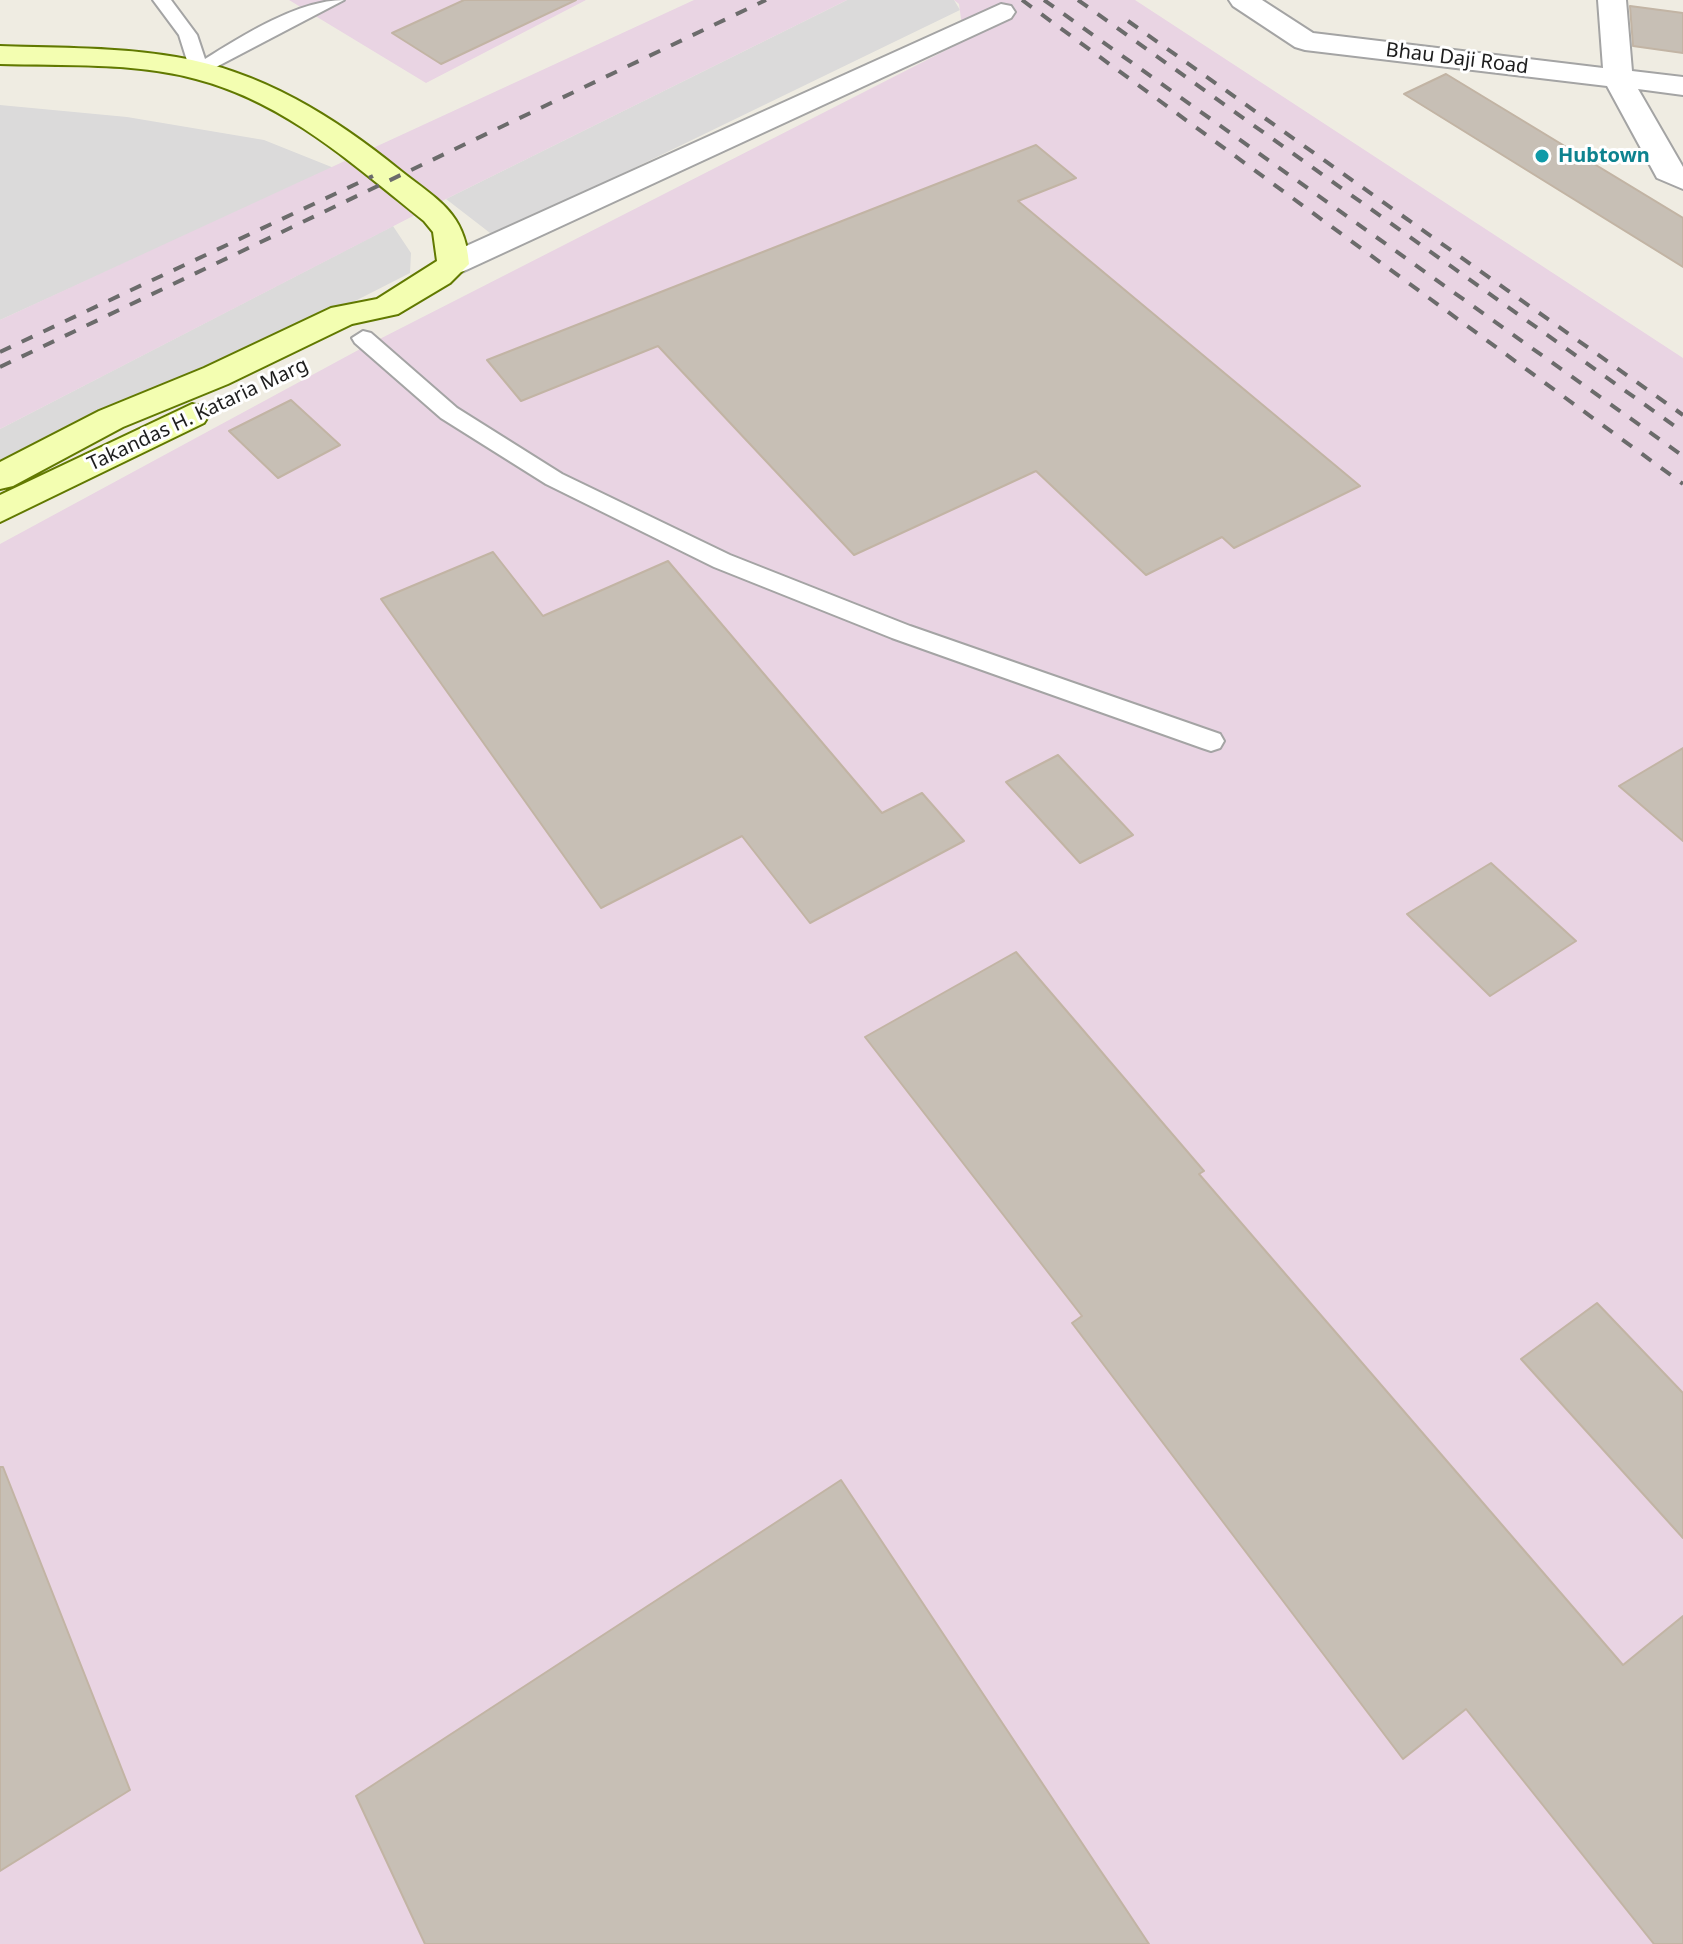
<!DOCTYPE html>
<style>
body{margin:0}
canvas{display:block;background:#efece2}
</style>
<canvas width="1683" height="1944"></canvas>
<script>
const g = document.querySelector('canvas').getContext('2d');
g.lineJoin = 'round';
function paint(path, color) { g.fillStyle = color; g.fill(path, 'evenodd'); }
function stroke(path, color, width, dash) { g.strokeStyle = color; g.lineWidth = width; g.lineCap = dash ? 'butt' : 'round'; g.setLineDash(dash || []); g.stroke(path); }
function label(font, color, halo, rows, align = 'center') {
  g.font = font + ' "Noto Sans",sans-serif'; g.lineWidth = 6; g.setLineDash([]); g.textBaseline = 'middle'; g.strokeStyle = halo; g.fillStyle = color; for (const [text, x, y, turn = 0] of rows) {
    g.save(); g.translate(x, y); g.rotate((+turn || 0) * Math.PI / 180); g.textAlign = isNaN(turn) ? turn : align; if (halo) g.strokeText(text, 0, 0); g.fillText(text, 0, 0); g.restore();
  }
}
paint(new Path2D(`
 M847,0H954L960,10L494,236L446,199Z
 M0,105L127,117L264,140L334,168L0,320Z
 M393,226L411,253L410,273L0,482V429Z`), '#dbdada');
paint(new Path2D(`
 M289,0H586L426,83Z
 M694,0H847L446,199L0,429V320Z
 M954,0H1135L1683,358V1944H0V544L362,348L964,41L959,4Z`), '#e9d4e3');
const building = new Path2D(`
 M464,0H576L441,64L392,33Z
 M1630,6L1683,13V53L1633,46Z
 M1446,74L1683,218V267L1404,94Z
 M1036,145L1076,178L1018,201L1360,486L1234,548L1222,537L1146,575L1036,471L854,555L658,346L521,401L487,360Z
 M291,400L340,445L278,478L229,431Z
 M493,552L543,616L668,561L882,813L922,793L964,841L810,923L742,836L601,908L381,599Z
 M1683,748V841L1619,786Z
 M1058,755L1133,835L1080,863L1006,782Z
 M1491,863L1576,941L1490,996L1407,914Z
 M1016,952L1204,1171L1199,1174L1623,1665L1683,1616V1944H1654L1466,1709L1403,1759L1072,1323L1082,1316L865,1037Z
 M1597,1303L1683,1393V1538L1521,1359Z
 M0,1467H3L130,1790L0,1871Z
 M841,1480L1149,1944H425L356,1796Z`);
paint(building, '#c7bfb5');
stroke(building, '#c2b4a4', 2);
const service = new Path2D(`
 M153,0H171L197,35L205,59C243,35 299,0 344,0L199,76L190,70L179,35Z
 M363,331L371,333L457,408L562,474L730,555L910,626L1220,734L1224,741L1220,748L1211,751L1202,748L892,638L714,567L546,484L441,418L355,343L352,338Z`);
const minor = new Path2D(`
 M1229,0H1262L1313,33L1603,68L1598,0H1626L1632,71L1683,77V95L1638,89L1683,167V189L1657,178L1607,86L1305,50L1295,47L1233,6Z
 M1001,4L1011,6L1015,12L1011,18L464,271L453,274L442,271L437,264L442,257Z`);
const secondary = new Path2D(`
 M0,46C59,48 118,47 176,57C261,71 335,117 401,171C439,201 465,213 469,264L450,283L398,314L352,324L228,384L123,427L13,486L0,489V462L99,411L204,368L331,308L377,299L437,261L433,232L424,221C354,165 285,102 196,79C133,62 65,66 0,64Z
 M192,404L204,407L209,415L204,423L0,522V495Z`);
stroke(service, '#a4a4a4', 4);
stroke(minor, '#a4a4a4', 4);
stroke(secondary, '#617900', 4);
paint(service, '#fff');
paint(minor, '#fff');
paint(secondary, '#f3feb1');
stroke(new Path2D(`
 M1022,0L1683,484
 M1044,0L1683,456
 M1078,0L1683,432
 M1128,21L1683,415
 M0,352L373,176
 M0,367L766,0`), '#6b6b6b', 4, [12, 12]);
for (const [x, y, r, color] of [
 [1542,156,8,"#0f9aa8"]
]) { const dot = new Path2D(); dot.arc(x, y, r, 0, 2 * Math.PI); g.fillStyle = color; g.fill(dot); stroke(dot, '#fff', 3); }
label('20px', '#1d1d1d', '#fff', [
 ["Bhau Daji Road",1457,59,7],
 ["Takandas H. Kataria Marg",198,415,-25]
]);
label('bold 20px', '#0d838f', '#fff', [
 ["Hubtown",1558,156]
], 'left');
</script>
